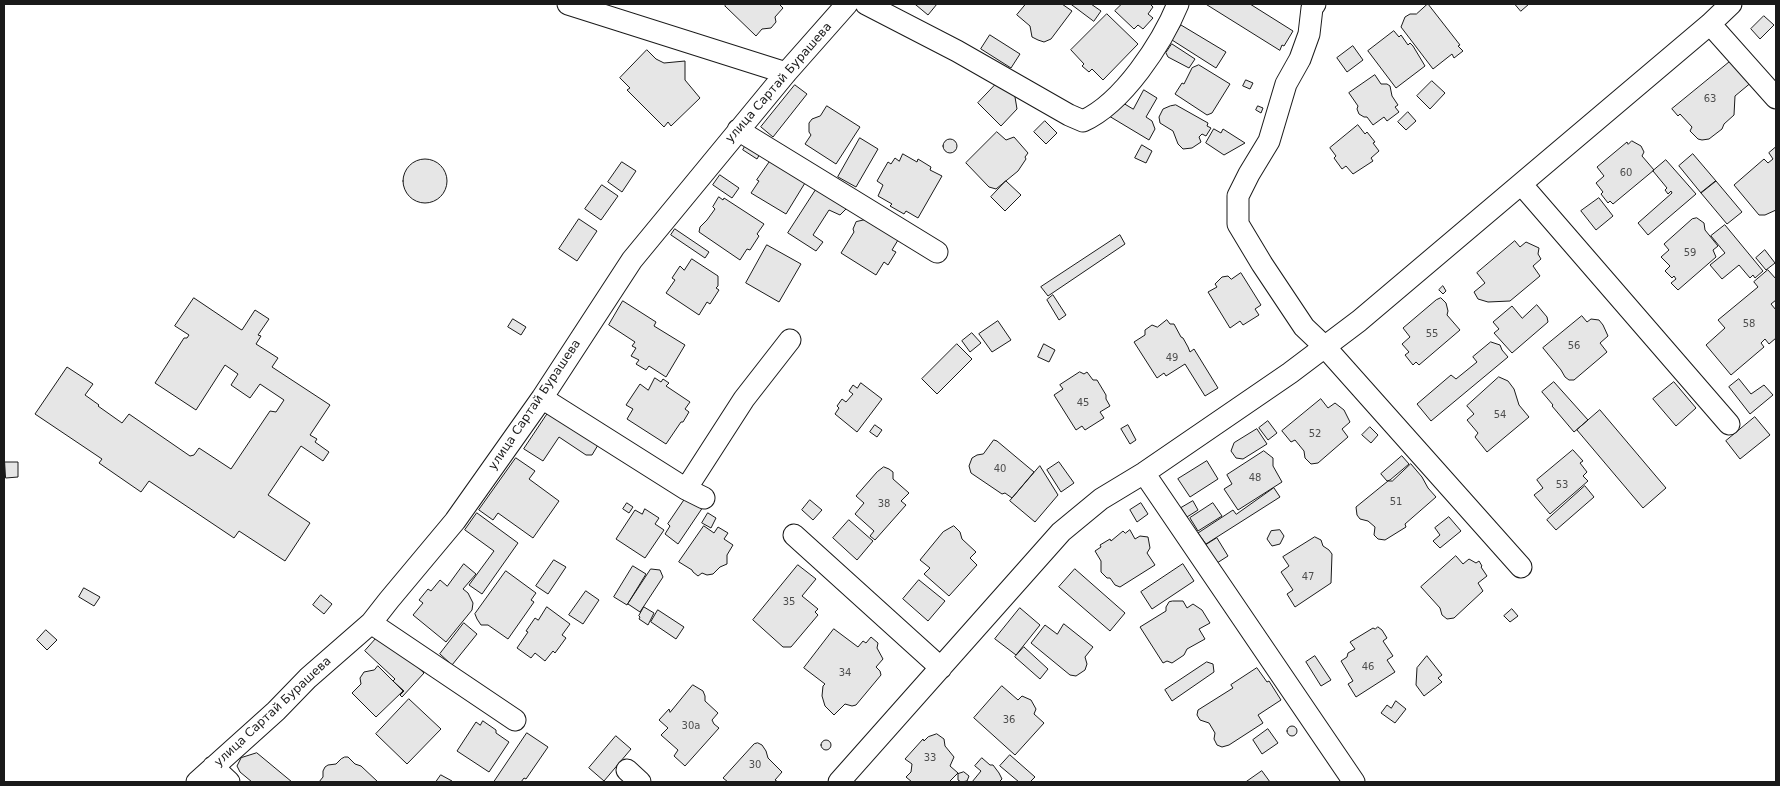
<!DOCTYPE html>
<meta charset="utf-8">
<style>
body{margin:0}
#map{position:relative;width:1780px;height:786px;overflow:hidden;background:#fff;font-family:"DejaVu Sans",sans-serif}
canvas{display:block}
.frame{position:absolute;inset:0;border:5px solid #1a1a1a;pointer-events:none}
</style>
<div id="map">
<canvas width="1780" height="786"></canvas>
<div class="frame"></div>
</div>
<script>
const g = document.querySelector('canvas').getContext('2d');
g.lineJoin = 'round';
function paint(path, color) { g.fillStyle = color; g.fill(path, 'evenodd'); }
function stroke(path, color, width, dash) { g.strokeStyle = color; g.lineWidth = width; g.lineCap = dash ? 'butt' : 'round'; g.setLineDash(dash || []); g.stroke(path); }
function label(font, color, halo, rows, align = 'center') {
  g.font = font + ' "DejaVu Sans",sans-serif'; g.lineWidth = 4; g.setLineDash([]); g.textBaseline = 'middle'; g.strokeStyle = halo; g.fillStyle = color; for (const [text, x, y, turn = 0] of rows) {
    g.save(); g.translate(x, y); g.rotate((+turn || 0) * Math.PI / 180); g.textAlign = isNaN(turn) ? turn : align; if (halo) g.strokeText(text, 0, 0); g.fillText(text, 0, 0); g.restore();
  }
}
const building = new Path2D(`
 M727,4H779L783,8L775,17L776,22L771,28L762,29L756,36L725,6Z
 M917,4H937L928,15L916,5Z
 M1026,4H1062L1072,11L1051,39L1044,42L1038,40L1032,37L1030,26L1017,15Z
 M1071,4H1091L1101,11L1094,21Z
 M1122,4H1150L1153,7L1148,14L1153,18L1143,29L1138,25L1134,29L1115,11Z
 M1206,4H1250L1293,31L1284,46L1282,45L1280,50Z
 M1428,4L1460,45L1458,46L1463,51L1454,58L1452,54L1433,69L1401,27L1405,17L1410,14H1416Z
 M1515,4H1529L1521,11Z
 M1107,14L1138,44L1103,80L1092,69L1089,72L1082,66L1084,64L1071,50Z
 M1764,16L1774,25L1760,39L1751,29Z
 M1181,25L1226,52L1216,68L1172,40Z
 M1394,31L1399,37L1401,35L1408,45L1410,43L1413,46L1425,66L1396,88L1368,51Z
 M990,35L1020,54L1011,68L981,49Z
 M1172,44L1195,59L1189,68L1168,57L1166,53Z
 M1353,46L1363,60L1347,72L1337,58Z
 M647,50L656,59L664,63L685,61V80L700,98L671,126L668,122L664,127L627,90L630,88L620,78Z
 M1732,60L1753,81L1735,96L1734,115L1724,124L1722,129L1709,139L1702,140L1698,139L1690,131L1692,127L1680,114L1678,116L1672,109Z
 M1199,65L1230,84L1212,113L1207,115L1175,94L1182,83L1184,84L1192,68Z
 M1375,75L1381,84H1387L1390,86L1392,96L1398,105L1395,107L1399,112L1387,121L1384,117L1373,125L1367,117H1364L1359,114L1357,109L1358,106L1349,93Z
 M1246,80L1253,83L1250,89L1243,86Z
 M999,81L1015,97L1017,109L1001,126L978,103Z
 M1432,81L1445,93L1430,109L1417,96Z
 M795,85L807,94L773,137L761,127Z
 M1144,90L1157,98L1146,117L1152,121L1155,129L1149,140L1109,116L1123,103L1133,109Z
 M1176,105L1208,123L1207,126L1211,128L1206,136L1202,134L1199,137L1201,142L1192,148L1183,149L1178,144L1173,131L1160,123L1159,117L1163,109L1170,106Z
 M827,106L860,127L836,164L805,144L811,135L809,132V123L812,119L820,116Z
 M1258,106L1263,108L1261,113L1256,110Z
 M1408,112L1416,121L1406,130L1398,122Z
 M1045,121L1057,133L1046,144L1034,132Z
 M1358,125L1365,134L1367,132L1375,142L1373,143L1379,151L1371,158L1373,161L1353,174L1346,166L1342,169L1334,158L1336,156L1330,148Z
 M1214,129L1221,133L1223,129L1245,143L1224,155L1206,143Z
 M997,132L1006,140L1014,137L1028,153L1025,157L1026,159L1018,171L996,189L989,187L966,163Z
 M860,138L878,149L856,187L838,177Z
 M943 146a7 7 0 1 1 14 0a7 7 0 1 1-14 0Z
 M1632,141L1641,146L1644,152L1642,156L1654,170L1613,204L1610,201L1608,203L1601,194L1603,192L1596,183L1604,176L1597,167L1627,142L1628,144Z
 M747,143L761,152L757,159L743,150Z
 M1142,145L1152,151L1146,163L1135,158Z
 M1776,147V210L1765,215H1759L1734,185L1764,159L1768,163L1773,159L1769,153Z
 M903,154L917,162L918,159L931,167L930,170L942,176L918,218L906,211L904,214L890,206L892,204L878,196L883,185L877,181L888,162L891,164L895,158L899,161Z
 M1693,154L1716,181L1701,193L1679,166Z
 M773,157L808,178L786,214L751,193L759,181L757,180Z
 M403 181a22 22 0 1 1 44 0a22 22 0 1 1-44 0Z
 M1666,160L1696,194L1648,235L1638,223L1672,193L1671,191L1668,194L1665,190L1667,188L1653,171Z
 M622,162L636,171L622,192L608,182Z
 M720,175L739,188L732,198L713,185Z
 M1006,181L1021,195L1005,211L991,197Z
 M1716,181L1742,212L1727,224L1701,193Z
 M602,185L618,196L601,220L585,209Z
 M819,185L847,204L846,209L840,215L829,210L813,235L823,242L816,251L788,233Z
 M719,197L723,200L724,198L764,224L757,234L759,236L750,250L747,249L740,260L699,232L700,227L707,220L715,209L713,207Z
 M1599,198L1613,216L1596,230L1581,211Z
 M1697,218L1704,223L1705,230L1718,246L1713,250L1716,257L1678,290L1671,283L1676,279L1674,276L1672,278L1665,271L1670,266L1661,257L1669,250L1664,244L1692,219Z
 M579,219L597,231L577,261L559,249Z
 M869,219L898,240L892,250L896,252L888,265L884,262L876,275L841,253L854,232L853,229L856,222Z
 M1725,225L1763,271L1755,278L1753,275L1750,278L1739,265L1722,279L1710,265L1725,253L1711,236Z
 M675,229L709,252L705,258L671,235Z
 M1120,235L1125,244L1048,296L1041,287Z
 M1515,241L1520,247L1526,242L1539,248L1538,254L1541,259L1533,266L1540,276L1510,301L1488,302L1478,299L1474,292L1485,283L1477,273Z
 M767,245L801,264L779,302L746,283Z
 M1765,250L1775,263L1766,270L1756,258Z
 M692,259L718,276V286L716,288L719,290L710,304L707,302L699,315L666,293L675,280L672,278L680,266L684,270Z
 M1768,270L1776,279V300L1771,304L1776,310V338L1769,344L1765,339L1761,343L1764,347L1731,375L1706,345L1725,328L1718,320L1758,287L1754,282Z
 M1241,273L1261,305L1255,309L1259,315L1243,325L1240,321L1230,328L1208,292L1217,287L1215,284L1222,277L1228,276L1231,279Z
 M1443,286L1446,291L1443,294L1439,290Z
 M1053,295L1066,315L1059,320L1047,300Z
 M194,298L240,329L242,330L255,310L269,319L258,335L261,336L256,344L278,358L272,367L330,405L310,435L317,439L315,442L329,452L323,461L301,446L268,495L310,523L285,561L239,531L234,538L149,481L141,492L99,463L102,459L35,414L67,367L93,384L85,395L99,405L98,406L122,423L129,414L190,456L194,455L199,448L231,469L270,411L276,412L284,400L260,384L250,398L231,385L238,374L225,365L196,410L155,383L184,338H187L189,335L175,326Z
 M1441,298L1446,303L1448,311L1447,315L1460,330L1419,365L1416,362L1413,365L1405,355L1409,352L1402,344L1410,337L1403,328L1436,300Z
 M623,301L656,322L654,326L685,345L666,377L649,366L646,370L636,364L639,360L631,356L636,348L632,346L635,342L609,325Z
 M1537,305L1547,317L1548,322L1512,353L1494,333L1499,329L1493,322L1512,306L1522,318Z
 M1582,316L1587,322L1591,319L1599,320L1603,325L1608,336L1600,343L1607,352L1574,380H1569L1565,377L1561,370L1543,348Z
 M513,319L526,327L521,335L508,327Z
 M1167,320L1170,324H1174L1181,337L1183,338L1188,347L1190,352L1194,349L1218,388L1205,396L1185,364L1166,376L1164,373L1157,378L1134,342L1145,335V330L1152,325L1157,327Z
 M998,321L1011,340L992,352L979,334Z
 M972,333L981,343L970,352L962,341Z
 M1491,342L1500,345L1502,350L1508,357L1431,421L1417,404L1451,375L1456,379L1477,362L1473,357Z
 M957,344L972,359L937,394L922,379Z
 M1044,344L1055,350L1049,362L1038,357Z
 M1080,372L1084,374L1087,372L1093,380H1097L1106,395V399L1110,406L1100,412L1104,418L1085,430L1082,426L1076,430L1054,395L1063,389L1060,385Z
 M1499,377L1508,381L1514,389L1519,405L1529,417L1487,452L1475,437L1478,433L1467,420L1474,414L1467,406Z
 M655,378L661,382L663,379L669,383L666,386L690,402L685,409L689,412L683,422H681L666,444L627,419L633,409L626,405L640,384L648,390Z
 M1739,379L1751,394L1764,385L1773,395L1750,414L1729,387Z
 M1554,382L1588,420L1574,432L1552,406L1553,405L1542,392Z
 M1674,382L1696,408L1676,426L1653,399Z
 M861,383L882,399L857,432L835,414L839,408L837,406L842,399L846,402L853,394L849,391L853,385L857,388Z
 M1321,399L1328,408L1335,403L1344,410L1350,422L1342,429L1348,437L1318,463L1311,464L1305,458L1304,451L1295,440L1291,442L1282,431Z
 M552,407L601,440L592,455H586L559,437L543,461L524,449Z
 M1600,410L1666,488L1643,508L1577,430Z
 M1755,417L1770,435L1740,459L1726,441Z
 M1268,421L1277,433L1268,440L1259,428Z
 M875,425L882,430L877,437L870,432Z
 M1128,425L1136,440L1130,444L1121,429Z
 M1370,427L1378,435L1371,443L1362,435Z
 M1257,429L1267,444L1243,459L1236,458L1231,451L1234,443Z
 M994,440L997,441L1034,472L1012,498L1005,493L1002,494L971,473L969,466L972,458L977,455L983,454Z
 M1573,450L1583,461L1580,463L1587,472L1583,476L1588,481L1550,514L1534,495L1543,488L1537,480Z
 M1264,451L1273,458V466L1282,482L1238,510L1224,489L1232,484L1227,475Z
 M1402,456L1409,464L1390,480L1387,481L1381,474Z
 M516,458L535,471L529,479L559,501L533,538L498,513L493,520L479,510Z
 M1207,461L1218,479L1190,497L1178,479Z
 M5,462H18V477L6,478Z
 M1059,462L1074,483L1061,492L1047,470Z
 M1411,464L1422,477L1428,488L1436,497L1405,524L1406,527L1385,540L1378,539L1374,535L1375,527L1368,521L1360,519L1357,515L1356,507L1388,481H1392Z
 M1040,466L1058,495L1035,522L1010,501Z
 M884,467L889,469L893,472V479L909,493L901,501L906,505L875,540L870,536L874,531L855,514L864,503L856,496L877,472Z
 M1585,486L1594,497L1556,530L1547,520Z
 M1274,488L1280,497L1206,544L1198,533L1233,510L1236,514Z
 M687,496L703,507L678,544L665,534L670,526L668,524Z
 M810,500L822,510L813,520L802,510Z
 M1193,501L1198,510L1187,517L1181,508Z
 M627,503L633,507L629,513L623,509Z
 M1141,503L1148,514L1137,522L1130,510Z
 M1213,503L1222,516L1198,531L1190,518Z
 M645,509L659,518L655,524L664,530L645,558L616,539L635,510L642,514Z
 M477,513L518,543L482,594L469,585L494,551L465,530Z
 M708,513L716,518L711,528L702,523Z
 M1449,517L1461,531L1440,548L1433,541L1440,535L1435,528Z
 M849,520L873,541L857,560L833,538Z
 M704,526L714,533L718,527L728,533L724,539L733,545L727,555V564L720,567L713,574L707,575L702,573L698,576L693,572L692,570L679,562Z
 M954,526L960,532L962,539L976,552L970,558L977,565L949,596L924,574L930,568L920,560L943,532Z
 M1130,530L1135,539L1140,536L1148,537L1150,548L1147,553L1155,565L1120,587L1115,585L1110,578H1107L1101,572V561L1095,551L1101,547L1100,545L1110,539L1111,541L1123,531L1125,533Z
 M1280,530L1284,536L1280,544L1272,546L1267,539L1271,531Z
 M1315,537L1321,540L1323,546L1329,550L1332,554L1331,583L1295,607L1287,594L1293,590L1281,572L1289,566L1283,557Z
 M1217,538L1228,556L1217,563L1206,545Z
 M1456,556L1463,564L1469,559L1476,563L1479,561L1482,566L1481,567L1487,576L1478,583L1483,591L1454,618L1447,619L1442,615L1440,608L1421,587Z
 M554,560L566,567L548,594L536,586Z
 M464,564L476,574L463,589L468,593L473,603L472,610L446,642L413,615L423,603L419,600L428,589L431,591L440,580L447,586Z
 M1183,564L1194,581L1152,609L1141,592Z
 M798,565L816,579L802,596L818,609L815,612L818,615L791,647H783L753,620Z
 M633,566L646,574L627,605L614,597Z
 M651,569L660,570L663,577L640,612L628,604Z
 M1075,569L1125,613L1110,631L1059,587Z
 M506,571L536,593L531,600L534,602L508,639L488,625H481L477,619L475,614Z
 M919,580L945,601L928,621L903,599Z
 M84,588L100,597L94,606L79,597Z
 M586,591L599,600L583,624L569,615Z
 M321,595L332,604L324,614L313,605Z
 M1173,601H1183L1187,608L1193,604L1202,610L1210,623L1199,629L1205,639L1187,649L1184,655L1172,663L1167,661L1163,663L1140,627L1166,611V607L1169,602Z
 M547,607L570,624L562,635L566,638L555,653L553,651L545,661L535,653L531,658L517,648L528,632L526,631L535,618L538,620Z
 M644,607L654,613L648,625L639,619L640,617L639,616Z
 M1020,608L1040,625L1016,655L995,639Z
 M1512,609L1518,616L1510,622L1504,616Z
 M658,610L684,627L676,639L651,622Z
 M464,623L477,634L452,665L440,654Z
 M1064,624L1093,647L1085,657L1087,664L1085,670L1076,676L1070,675L1031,643L1045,625L1057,634Z
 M1378,627L1382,630L1387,638L1383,641L1393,656L1387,660L1395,672L1356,697L1348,684L1353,681L1341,661L1347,657L1348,653L1355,649L1350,642L1373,628L1375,629Z
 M834,629L858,647L863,641L866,643L871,637L878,643L877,648L883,659L876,667L880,671L881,675L856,705L852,706L845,704L834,715L825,706L822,696L823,686L825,684L804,668Z
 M46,630L57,640L47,650L37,640Z
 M381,633L424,673L402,697L400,695L404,691L393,681L395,679L365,651Z
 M1024,647L1048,669L1040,679L1015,657Z
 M1315,656L1331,680L1321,686L1306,662Z
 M1427,656L1442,675L1438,678L1442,682L1424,696L1416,685L1417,668Z
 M1207,662L1213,664L1214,672L1172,701L1165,690Z
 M378,666L403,691L376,717L352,693L361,684L360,678L364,672L374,670Z
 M1257,668L1267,682L1269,681L1281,700L1258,715L1263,723L1229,745L1222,747L1217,745L1214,739L1215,733L1209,723L1200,720L1197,715L1198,710L1233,688L1231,685Z
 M693,685L703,691L705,696V701L718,713L712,720L714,724L719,728L685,766L674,756L678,750L661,735L668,728L659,720L669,709L670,712Z
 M1002,686L1018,700L1022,696L1031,700L1036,709L1034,714L1044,723L1015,755L974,718Z
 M409,699L441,729L407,764L376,734Z
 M1396,701L1406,709L1395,723L1381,713L1387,705L1391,708Z
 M483,721L496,730V733L509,742L489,772L457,751L476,722L480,725Z
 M1287 731a5 5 0 1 1 10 0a5 5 0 1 1-10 0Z
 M1268,729L1278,743L1262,754L1253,740Z
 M527,733L548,747L526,779L524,778L521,782H494Z
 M937,734L944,739L945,746L954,757L950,766L958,773L949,782H912L906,777L911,772L912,764L905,759L923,739L924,741L928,737Z
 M616,736L631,749L604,781L589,768Z
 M821 745a5 5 0 1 1 10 0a5 5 0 1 1-10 0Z
 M758,743L762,745L766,751L768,758L782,772L775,780L778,782H728L723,778L754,744Z
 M257,753L292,782H252L240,772L237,766L241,758Z
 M1010,755L1035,777L1030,782H1019L1000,766Z
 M345,757H348L355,764L361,766L378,782H319L323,777V771L325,767L328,765L336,764L341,759Z
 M982,758L990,765H993L999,773L1002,779L999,782H972L981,771L975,766Z
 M1262,771L1270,782H1246Z
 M964,772L969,776L967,781L961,782L958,780V774Z
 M441,775L452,781L451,782H436Z`);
paint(building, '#e6e6e6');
stroke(building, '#1a1a1a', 1);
const minor = new Path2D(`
 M568,4L786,73
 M866,4L957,51L1069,115L1083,121C1123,103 1162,43 1178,4
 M1315,4L1312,8L1309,34L1300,59L1286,84L1269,141L1249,174L1238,196V224L1262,264L1304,327L1325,347L1521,567
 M1710,24L1776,98
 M738,130L937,252
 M1522,185L1729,424
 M542,398L686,489L704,498
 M1144,473L1354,782
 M686,489L744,399L790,340
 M794,535L941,668
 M371,623L515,720
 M213,767L229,782
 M627,770L640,782
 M197,782L276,711L308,678L371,623L389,600L455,521L542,398L632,260L786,73L847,4
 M839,782L1061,532L1101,499L1144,473L1290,373L1359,321L1710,24L1731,4`);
stroke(minor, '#1a1a1a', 23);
stroke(minor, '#fff', 21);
label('10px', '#4d4d4d', null, [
 ["63",1710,99],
 ["60",1626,173],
 ["59",1690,253],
 ["58",1749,324],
 ["55",1432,334],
 ["56",1574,346],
 ["49",1172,358],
 ["45",1083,403],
 ["54",1500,415],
 ["52",1315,434],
 ["40",1000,469],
 ["48",1255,478],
 ["53",1562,485],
 ["51",1396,502],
 ["38",884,504],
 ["47",1308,577],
 ["35",789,602],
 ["46",1368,667],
 ["34",845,673],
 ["36",1009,720],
 ["30а",691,726],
 ["33",930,758],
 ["30",755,765]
]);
label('12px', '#1a1a1a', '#fff', [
 ["улица Сартай Бурашева",779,83,-49],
 ["улица Сартай Бурашева",535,405,-56],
 ["улица Сартай Бурашева",273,712,-43]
]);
</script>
